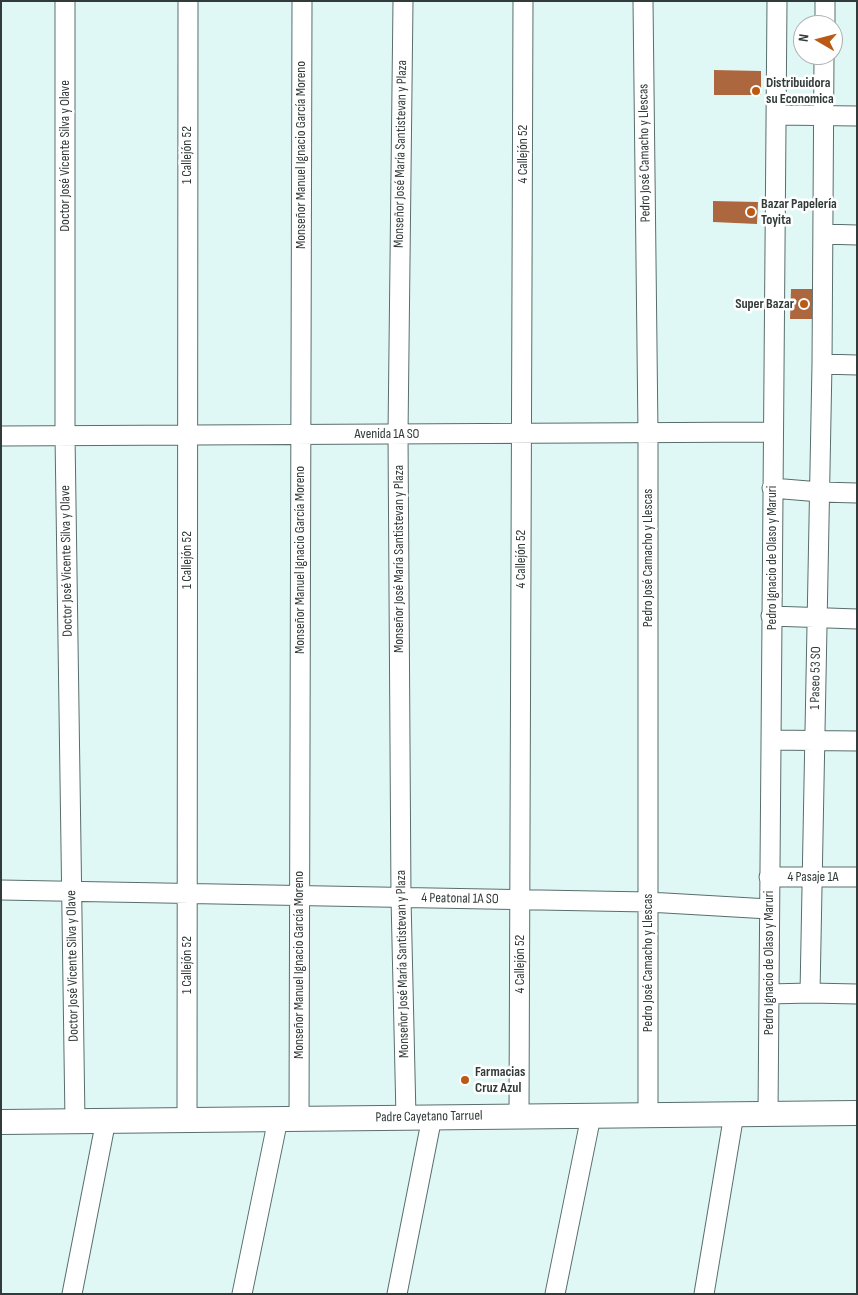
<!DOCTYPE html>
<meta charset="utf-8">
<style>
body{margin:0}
#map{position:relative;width:858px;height:1295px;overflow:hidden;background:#e0f8f5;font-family:"Sofia Sans Condensed",sans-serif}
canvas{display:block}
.frame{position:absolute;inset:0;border:2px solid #313b39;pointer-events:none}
.north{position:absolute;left:793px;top:15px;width:50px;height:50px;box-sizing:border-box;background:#fff;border:1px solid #adb1b0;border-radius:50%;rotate:278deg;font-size:14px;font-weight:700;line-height:20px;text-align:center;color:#313b39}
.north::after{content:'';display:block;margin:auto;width:18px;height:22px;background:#ba5a15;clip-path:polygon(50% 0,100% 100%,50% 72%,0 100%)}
</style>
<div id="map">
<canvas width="858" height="1295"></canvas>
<div class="frame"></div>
<div class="north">N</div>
</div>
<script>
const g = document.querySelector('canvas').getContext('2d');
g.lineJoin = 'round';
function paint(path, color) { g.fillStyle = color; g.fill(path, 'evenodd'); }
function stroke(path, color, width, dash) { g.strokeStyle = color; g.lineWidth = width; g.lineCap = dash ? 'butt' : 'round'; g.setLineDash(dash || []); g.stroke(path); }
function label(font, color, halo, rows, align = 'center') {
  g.font = font + ' "Sofia Sans Condensed",sans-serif'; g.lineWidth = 5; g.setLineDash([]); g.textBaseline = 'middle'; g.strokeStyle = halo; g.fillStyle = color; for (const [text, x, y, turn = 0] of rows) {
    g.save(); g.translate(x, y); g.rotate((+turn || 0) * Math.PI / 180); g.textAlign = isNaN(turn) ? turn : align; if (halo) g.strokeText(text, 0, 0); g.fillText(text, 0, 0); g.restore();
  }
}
paint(new Path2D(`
 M714,70L761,71V95H714Z
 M713,201L758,202L757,224L713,222Z
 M791,289H816L815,319H790Z`), '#ad673e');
const minor = new Path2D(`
 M65,1V435L75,1121
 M403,1L398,434L401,898L406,1117
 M643,1L648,433V1115
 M825,25V1
 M776,115L857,116
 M823,234L857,235
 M822,364L857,365
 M1,436L773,432
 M772,488L820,492L857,493
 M771,616L857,619
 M771,740L857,741
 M769,877H857
 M1,890L648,902L769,909
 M810,993L822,364L824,55
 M769,994L810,993L857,994
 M768,1114L777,1
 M519,1116L523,1
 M299,1119L302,1
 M187,1120L188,1
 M72,1294L106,1120
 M242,1294L278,1119
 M397,1294L432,1117
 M555,1294L591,1116
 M704,1294L734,1114`);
const tertiary = new Path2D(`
 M1,1122L857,1113`);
stroke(minor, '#596e6c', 21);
stroke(tertiary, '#596e6c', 26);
stroke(minor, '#fff', 19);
stroke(tertiary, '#fff', 24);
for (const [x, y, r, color] of [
 [756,91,5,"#ba5a15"],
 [751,212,5,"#ba5a15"],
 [804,304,5,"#ba5a15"],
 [465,1080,5,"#ba5a15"]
]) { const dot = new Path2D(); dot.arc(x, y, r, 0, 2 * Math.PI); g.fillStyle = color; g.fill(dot); stroke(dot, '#fff', 2); }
label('bold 14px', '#313b39', '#fff', [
 ["Distribuidora",766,83],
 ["su Economica",766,99],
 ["Bazar Papelería",761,204],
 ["Toyita",761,220],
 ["Super Bazar",794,304,"right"],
 ["Farmacias",475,1072],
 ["Cruz Azul",475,1088]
], 'left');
label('14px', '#313b39', '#fff', [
 ["Pedro José Camacho y Llescas",645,153,-91],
 ["Monseñor José María Santistevan y Plaza",401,154,-89],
 ["4 Callejón 52",523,154,-90],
 ["1 Callejón 52",187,155,-90],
 ["Monseñor Manuel Ignacio García Moreno",301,155,-90],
 ["Doctor José Vicente Silva y Olave",65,156,-90],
 ["Avenida 1A SO",387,434],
 ["Pedro José Camacho y Llescas",648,558,-90],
 ["Pedro Ignacio de Olaso y Maruri",772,558,-90],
 ["Monseñor José María Santistevan y Plaza",399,559,-90],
 ["4 Callejón 52",521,559,-90],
 ["1 Callejón 52",187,560,-90],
 ["Monseñor Manuel Ignacio García Moreno",300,560,-90],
 ["Doctor José Vicente Silva y Olave",67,561,-91],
 ["1 Paseo 53 SO",816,678,-89],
 ["4 Pasaje 1A",813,877],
 ["4 Peatonal 1A SO",460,899,1],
 ["Pedro José Camacho y Llescas",648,963,-90],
 ["Pedro Ignacio de Olaso y Maruri",769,963,-90],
 ["Monseñor José María Santistevan y Plaza",403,964,-91],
 ["4 Callejón 52",520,964,-90],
 ["1 Callejón 52",187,965,-90],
 ["Monseñor Manuel Ignacio García Moreno",299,965,-90],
 ["Doctor José Vicente Silva y Olave",73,966,-91],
 ["Padre Cayetano Tarruel",429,1117,-1]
]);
</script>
